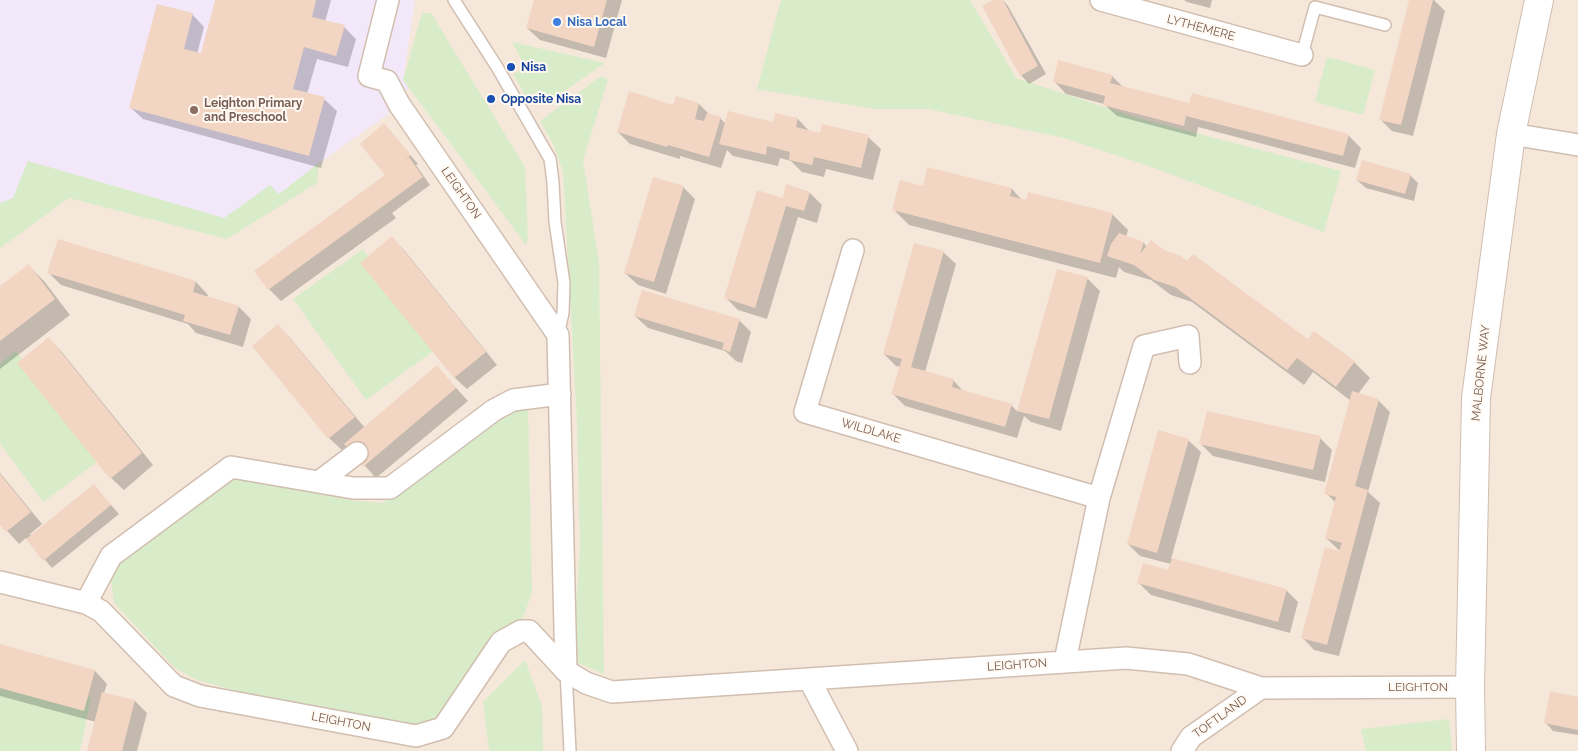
<!DOCTYPE html>
<style>
body{margin:0}
canvas{display:block;background:#fdf6ec}
</style>
<canvas width="1578" height="751"></canvas>
<script>
const g = document.querySelector('canvas').getContext('2d');
g.lineJoin = 'round';
function paint(path, color) { g.fillStyle = color; g.fill(path, 'evenodd'); }
function stroke(path, color, width, dash) { g.strokeStyle = color; g.lineWidth = width; g.lineCap = dash ? 'butt' : 'round'; g.setLineDash(dash || []); g.stroke(path); }
function label(font, color, halo, rows, align = 'center') {
  g.font = font + ' Raleway,sans-serif'; g.lineWidth = 4; g.setLineDash([]); g.textBaseline = 'middle'; g.strokeStyle = halo; g.fillStyle = color; for (const [text, x, y, turn = 0] of rows) {
    g.save(); g.translate(x, y); g.rotate((+turn || 0) * Math.PI / 180); g.textAlign = isNaN(turn) ? turn : align; if (halo) g.strokeText(text, 0, 0); g.fillText(text, 0, 0); g.restore();
  }
}
paint(new Path2D(`
 M0,0H1578V751H0Z`), '#f5e8da');
paint(new Path2D(`
 M0,0H415L403,80L409,88L386,106L390,113L319,163L278,195L270,186L224,218L28,161L13,199L0,203Z`), '#f3e8fa');
paint(new Path2D(`
 M781,0H970L1016,78L1138,118L1341,171L1324,232L1146,165L1064,138L928,109H875L757,89Z
 M422,13H431L525,167L528,239L526,245L403,80Z
 M512,42L605,63L547,103L541,90L526,97L513,74L526,68Z
 M1327,57L1375,70L1363,115L1315,102Z
 M601,76L608,80L583,160L599,262L604,674L573,661L580,545L577,423L563,172L554,146L540,121Z
 M28,161L224,218L270,185L279,194L319,163L317,183L227,239L69,198L0,248V203L13,198Z
 M363,249L435,350L366,400L293,299Z
 M16,351L98,461L43,502L0,443V364Z
 M519,406L528,407L532,593L522,620L500,631L447,710L430,725L409,730L295,707L197,680L175,668L114,603L111,580L121,558L232,478L307,490L357,501L382,503L400,493Z
 M525,660L542,706L543,751H489L483,702Z
 M2,680L91,698L80,751H0V693Z
 M1449,719L1452,751H1366L1361,729Z`), '#d8ecc9');
paint(new Path2D(`
 M217,0H331L325,22L344,27L356,39L348,67L317,59L307,94L324,99L337,111L321,168L143,119L130,107L192,14L204,27L197,54L202,55Z
 M535,0H622L606,58L540,40L527,28Z
 M996,0H1003L1008,6L1046,74L1029,84L1021,75Z
 M1184,0H1212L1210,8L1187,2Z
 M1411,0H1434L1445,11L1413,136L1392,131L1380,119Z
 M1112,76L1124,88L1190,105L1348,135L1361,148L1355,168L1198,127L1196,137L1117,116L1104,104L1066,94L1054,81Z
 M677,98L699,104L710,115L720,118L726,124L774,123L798,119L810,132L820,134L868,137L881,149L873,180L826,169L824,177L802,172L791,161L780,158L778,166L733,156L727,150L721,168L680,156V159L630,144L618,132L674,107Z
 M384,125L418,164L416,165L430,185L392,213L396,218L281,301L269,289L387,175Z
 M1410,175L1418,183L1414,201L1366,188L1357,180Z
 M683,187L695,199L666,294L638,285L625,273Z
 M924,187L1012,189L1022,200L1112,214L1128,230L1126,237L1144,243L1147,247L1166,252L1308,340L1354,362L1370,378L1358,394L1378,400L1390,412L1368,492L1380,503L1339,656L1314,650L1302,637L1342,553L1326,538L1336,503L1326,493L1351,401L1313,372L1304,385L1192,302L1171,295L1151,280L1124,272L1119,267L1116,278L909,225L893,209Z
 M810,193L822,205L817,223L798,217L767,319L738,310L726,298L783,199Z
 M392,238L404,250L497,365L467,389L454,377Z
 M59,240L196,282L208,295L207,297L239,307L251,319L243,347L196,333L188,324L61,285L49,273Z
 M943,252L956,264L925,372L953,380L964,392L1011,405L1018,412L1058,270L1088,279L1100,291L1061,431L1031,422L1024,416L1017,438L905,406L893,394L901,367L896,366L884,354Z
 M29,266L44,281L70,315L0,369V288Z
 M635,316L739,320L751,332L742,363L736,361L725,351L648,328Z
 M278,326L290,338L365,428L437,367L468,401L376,478L347,446L342,450L329,438Z
 M49,339L61,351L153,465L124,490L111,478L19,363Z
 M1320,438L1332,450L1325,482L1213,456L1201,444Z
 M1188,440L1201,452L1171,559L1286,590L1298,602L1290,633L1151,595L1139,583L1169,572L1171,564L1140,556L1128,544Z
 M0,473L42,524L30,534L32,536L94,486L119,514L52,568L26,538L19,544L0,523Z
 M0,645L95,671L107,684L104,693L135,701L147,713L137,751H88L96,722L0,696Z
 M1578,698V735L1553,731L1545,722Z`), '#0003');
paint(new Path2D(`
 M215,0H316L312,17L345,25L336,56L304,47L293,89L325,97L309,156L129,108L157,4L193,13L184,49L201,53Z
 M534,0H607L594,47L526,28Z
 M993,0H1003L1038,66L1020,76L982,6Z
 M1409,0H1433L1401,125L1379,120Z
 M1058,60L1113,75L1110,83L1189,103L1192,93L1349,134L1343,156L1186,116L1184,126L1103,105L1105,96L1053,82Z
 M629,91L673,105L676,96L699,103L695,119L704,121L707,113L721,117L709,157L668,145L667,147L617,132Z
 M728,111L773,122L775,113L798,118L796,127L820,133L822,124L869,135L861,168L814,157L812,165L789,160L790,152L767,146L766,155L719,144Z
 M384,123L411,155L404,160L409,157L423,177L268,290L254,271L385,175L360,144Z
 M1362,160L1411,174L1405,194L1356,180Z
 M927,167L1012,188L1010,196L1026,200L1028,192L1113,213L1100,263L892,210L900,180L923,186Z
 M653,177L684,186L654,282L624,273Z
 M786,184L810,192L804,211L786,206L755,308L724,298L757,190L783,198Z
 M1119,233L1144,242L1140,254L1151,240L1166,251L1179,255L1187,261L1193,254L1308,339L1314,331L1355,361L1336,387L1297,358L1287,370L1175,287L1154,280L1134,265L1107,256L1111,244Z
 M392,236L486,352L454,378L360,263Z
 M58,239L196,281L193,292L239,306L230,335L183,321L185,315L47,273Z
 M914,243L944,251L911,367L954,379L952,387L1012,404L1005,427L891,394L902,359L883,354Z
 M29,264L55,299L0,341V286Z
 M1057,269L1088,277L1049,419L1017,411Z
 M642,290L740,319L730,352L722,349L724,343L634,316Z
 M278,324L355,417L328,439L252,346Z
 M49,337L142,453L110,479L17,363Z
 M437,365L456,388L363,467L344,444Z
 M1352,391L1379,399L1355,486L1368,490L1327,645L1301,638L1325,547L1339,551L1342,543L1325,538L1336,497L1324,494Z
 M1207,411L1321,436L1313,470L1199,444Z
 M1158,430L1189,439L1157,553L1127,544Z
 M0,474L31,512L6,532L0,525Z
 M94,484L111,505L43,561L26,539Z
 M1172,558L1287,589L1278,622L1137,583L1143,563L1168,570Z
 M0,644L95,670L84,711L0,688Z
 M1550,691L1578,697V730L1544,723Z
 M102,692L135,700L122,751H87Z`), '#f3d5c3');
const service = new Path2D(`
 M454,0L497,67L550,159L553,182L555,222L564,283L563,313L558,335
 M1302,55L1315,7L1385,25
 M566,671L570,751`);
const minor = new Path2D(`
 M388,0L369,76L387,81L399,104L558,335L566,671
 M1101,0L1302,55
 M1511,134L1578,145
 M853,250L805,412L1099,498
 M320,481L357,453
 M0,582L86,603L101,611L174,686L200,696L416,736L443,728L501,642L521,631H529L566,671L586,683L612,692L1126,658L1188,664L1261,688L1470,687
 M86,603L111,556L231,467L353,488H390L494,410L513,400L560,394
 M1065,661L1099,498L1144,346L1188,336L1190,363
 M809,679L847,751
 M1182,751L1191,737L1261,688`);
const tertiary = new Path2D(`
 M1471,751L1470,687L1476,398L1511,134L1539,0`);
stroke(service, '#d1beb0', 14);
stroke(minor, '#d1beb0', 24);
stroke(tertiary, '#d1beb0', 30);
stroke(service, '#fff', 11);
stroke(minor, '#fff', 21);
stroke(tertiary, '#fff', 28);
for (const [x, y, r, color] of [
 [557,22,5,"#3f7fe0"],
 [511,67,5,"#1a4fb4"],
 [491,99,5,"#1a4fb4"],
 [194,110,5,"#8d6e63"]
]) { const dot = new Path2D(); dot.arc(x, y, r, 0, 2 * Math.PI); g.fillStyle = color; g.fill(dot); stroke(dot, '#fffaf3', 2); }
label('bold 12px', '#366cbe', '#fffaf3', [
 ["Nisa Local",567,22]
], 'left');
label('12px', '#7a5c4d', '#fffaf3', [
 ["LYTHEMERE",1201,28,15],
 ["LEIGHTON",461,193,55],
 ["MALBORNE WAY",1481,373,-84],
 ["WILDLAKE",871,431,16],
 ["LEIGHTON",1017,665,-4],
 ["LEIGHTON",1418,687],
 ["TOFTLAND",1220,717,-36],
 ["LEIGHTON",341,722,11]
]);
label('bold 12px', '#164399', '#fffaf3', [
 ["Nisa",521,67],
 ["Opposite Nisa",501,99]
], 'left');
label('bold 12px', '#785e54', '#fffaf3', [
 ["Leighton Primary",204,103],
 ["and Preschool",204,117]
], 'left');
</script>
